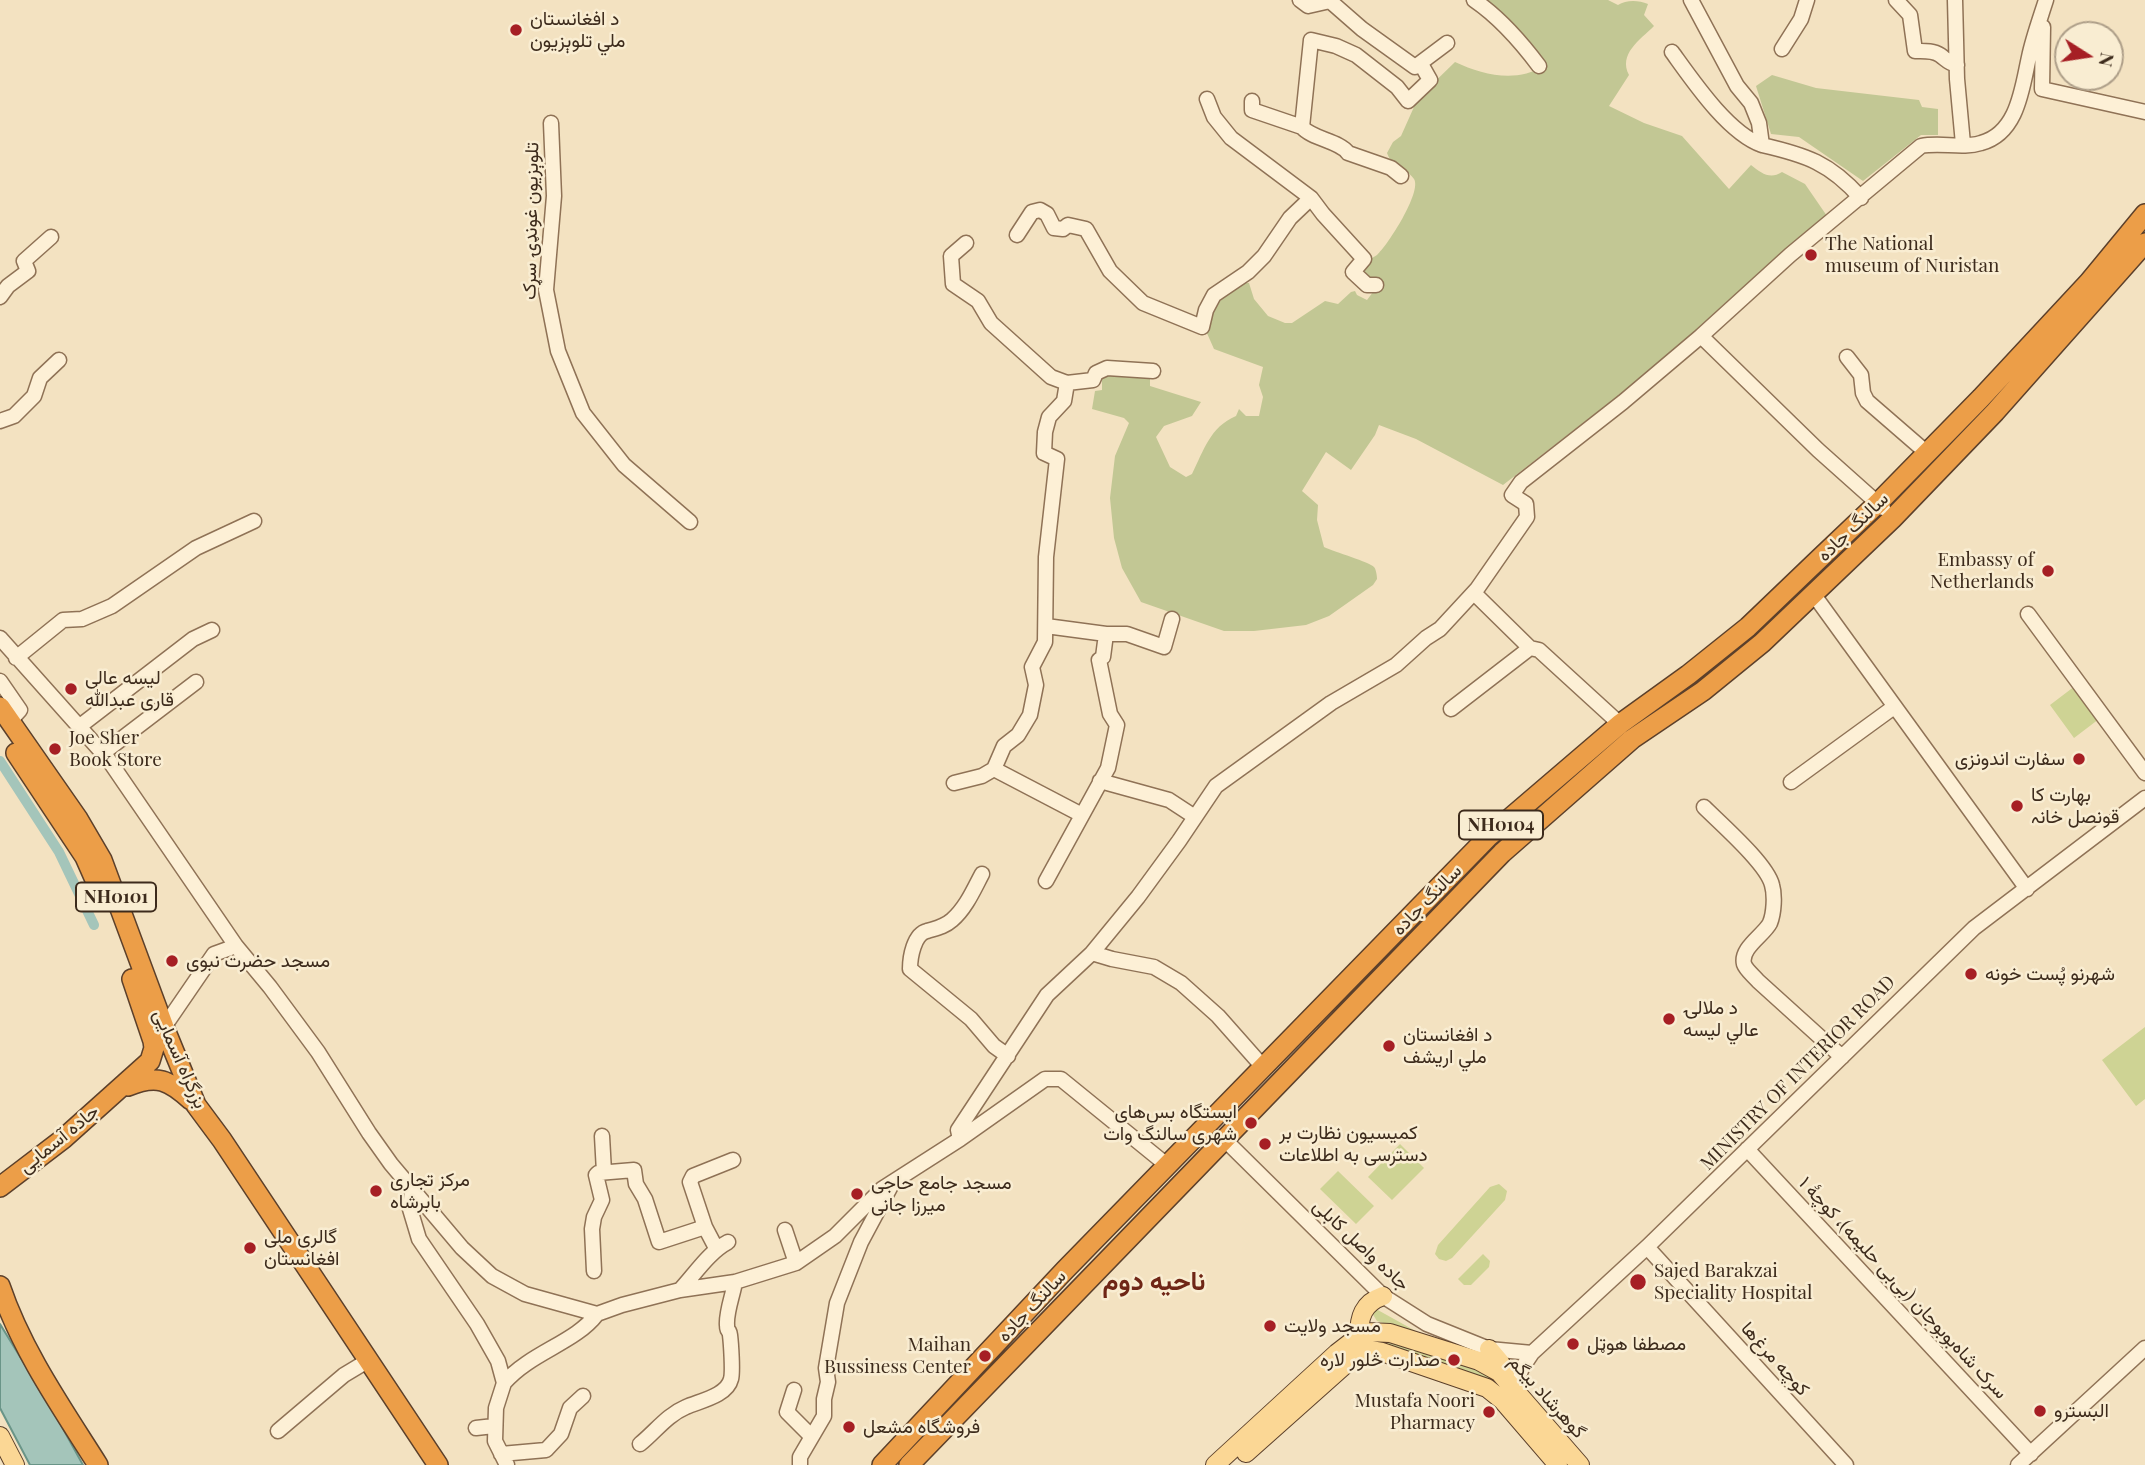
<!DOCTYPE html>
<meta charset="utf-8">
<style>
body{margin:0}
#map{position:relative;width:2145px;height:1465px;overflow:hidden;background:#f3e2c1;font-family:"Playfair Display",serif}
canvas{display:block}
.north{position:absolute;left:2054px;top:21px;width:70px;height:70px;box-sizing:border-box;background:#f9edd2;border:2px solid #ae9f89;border-radius:50%;rotate:102deg;font-size:19px;font-weight:700;line-height:28px;text-align:center;color:#3d2b1c}
.north::after{content:'';display:block;margin:auto;width:24px;height:32px;background:#a61f24;clip-path:polygon(50% 0,100% 100%,50% 72%,0 100%)}
</style>
<div id="map">
<canvas width="2145" height="1465"></canvas>
<div class="north">N</div>
</div>
<script>
const g = document.querySelector('canvas').getContext('2d');
g.lineJoin = 'round';
function paint(path, color) { g.fillStyle = color; g.fill(path, 'evenodd'); }
function stroke(path, color, width, dash) { g.strokeStyle = color; g.lineWidth = width; g.lineCap = dash ? 'butt' : 'round'; g.setLineDash(dash || []); g.stroke(path); }
function label(font, color, halo, rows, align = 'center') {
  g.font = font + ' "Playfair Display",Vazirmatn,serif'; g.lineWidth = 5; g.setLineDash([]); g.textBaseline = 'middle'; g.strokeStyle = halo; g.fillStyle = color; for (const [text, x, y, turn = 0] of rows) {
    g.save(); g.translate(x, y); g.rotate((+turn || 0) * Math.PI / 180); g.textAlign = isNaN(turn) ? turn : align; if (halo) g.strokeText(text, 0, 0); g.fillText(text, 0, 0); g.restore();
  }
}
paint(new Path2D(`
 M2075,686L2099,719L2074,738L2050,705Z
 M2145,1027V1099L2136,1106L2102,1060Z
 M1400,1144L1424,1168L1392,1200L1368,1177Z
 M1338,1171L1374,1206L1356,1224L1320,1189Z
 M1499,1184L1507,1191L1505,1200L1452,1258L1446,1261L1439,1259L1435,1254L1438,1245L1490,1187Z
 M1483,1254L1490,1261L1489,1267L1471,1285H1464L1458,1279Z
 M1376,1309L1421,1334L1377,1321L1372,1313Z
 M1376,1337L1472,1363L1495,1377L1494,1382L1491,1383L1373,1342Z`), '#ced394');
paint(new Path2D(`
 M1482,0H1608L1618,5C1626,0 1638,0 1648,4L1644,15L1654,26C1640,40 1618,54 1629,75L1609,106L1644,123L1682,136L1729,189L1751,165C1761,173 1770,180 1782,172L1805,184L1827,216L1724,304L1663,361L1503,485L1416,439L1379,425L1375,435L1351,470L1326,452L1302,491L1318,505L1317,520L1324,547C1334,552 1370,562 1374,567C1376,569 1377,576 1377,579L1373,585L1329,616L1306,625L1254,631H1224L1141,602L1122,568L1114,538L1110,498L1115,456L1129,423L1124,418L1092,409L1095,391L1102,390V376L1113,373L1150,377V386L1201,402L1192,416L1164,426L1156,437L1170,467L1186,477L1192,474C1204,450 1210,427 1236,416L1239,409L1246,416H1259L1263,397L1259,385L1263,367L1214,349L1206,331C1213,312 1225,281 1249,283L1254,299L1268,316L1285,323H1292L1325,301L1338,304L1351,292L1355,291L1357,295L1367,300L1376,288L1358,274L1360,267C1365,263 1372,258 1377,255C1388,245 1422,192 1414,179C1406,167 1394,171 1387,153L1393,142L1401,136L1418,98L1455,62C1483,75 1516,83 1544,66Z
 M1772,75L1816,88L1919,100L1922,107L1938,109V135H1921L1863,181L1799,137L1771,134L1756,86Z`), '#c2c794');
const water = new Path2D(`
 M0,1324L51,1407L83,1465H30L0,1408Z`);
paint(water, '#a4c5ba');
stroke(water, '#6a9588', 2);
stroke(new Path2D(`
 M0,761L59,852L94,925`), '#a4c5ba', 10);
const minor = new Path2D(`
 M1300,0L1308,6L1330,1L1362,29L1415,67L1421,64L1430,80L1408,101L1397,87L1356,55L1336,46L1311,40L1302,127
 M1474,0C1499,17 1521,42 1539,66
 M1691,0L1737,86L1751,103L1759,123L1762,145C1806,155 1830,163 1861,198
 M1896,0L1910,15L1915,51C1923,51 1933,50 1940,55C1947,60 1948,63 1957,65
 M1955,0L1957,79L1963,144
 M2043,27L2042,89L2145,112
 M1782,49L1801,19L1807,0
 M1672,52C1693,81 1728,133 1762,145
 M1415,67L1447,43
 M1207,99L1214,117L1231,138L1311,198L1323,214L1364,259L1353,272L1367,285H1376
 M1252,101V110L1302,127C1312,139 1340,141 1348,153L1391,168L1401,176
 M551,123L554,196L546,290L558,351L583,413L624,465L690,522
 M1017,235L1032,212L1040,210L1047,214L1054,228L1063,229L1068,225L1086,229L1110,271L1143,303L1202,327L1206,310L1214,295L1248,272L1264,256L1290,218L1311,198
 M966,243L951,256L953,284L978,301L991,323L1051,377L1067,383L1093,380L1096,373L1107,368L1153,371
 M0,297L8,286L28,271L24,261L51,237
 M1701,336L1818,450L1883,508
 M1847,357L1861,375L1863,393L1867,401L1927,453
 M0,421L14,416L34,396L40,378L59,360
 M1477,589L1474,593L1530,648L1539,650L1620,724
 M1814,595L2027,889
 M2028,614L2145,773
 M1046,626L1106,634H1127L1164,647L1172,619
 M0,638L108,759L236,946L270,987L318,1052L369,1133L391,1164L462,1248L492,1276L525,1294L597,1314L622,1305L680,1290L735,1282L796,1263L835,1236L882,1189L960,1139L1045,1079H1061L1168,1166
 M16,658L63,620L82,619L112,606L196,548L254,521
 M0,681L20,710L10,721
 M1451,709L1530,648
 M80,726L193,639L212,630
 M103,753L196,682
 M994,769L1082,815
 M1100,781L1169,800L1195,817
 M1791,782L1894,707
 M954,783L982,776L994,769L1004,746L1018,735L1030,715L1036,685L1032,667L1045,642L1046,557L1057,459L1044,453L1045,432L1049,417L1064,401L1067,383
 M1704,807C1721,824 1767,864 1772,885C1775,895 1774,913 1770,923C1764,935 1740,948 1744,964C1746,970 1754,976 1758,981L1842,1057
 M982,874C974,889 966,908 952,920C944,927 937,928 927,931C914,934 910,957 910,969L971,1019L994,1046L1008,1056
 M1046,881L1108,768L1117,725L1110,714L1099,660L1103,657L1106,634
 M1092,953L1112,959L1154,967L1181,983L1218,1016L1264,1068
 M164,1027L214,954L236,946
 M602,1136L604,1172
 M960,1139L958,1130L1047,995L1092,953L1138,897L1179,841L1216,786L1331,703L1396,665L1426,638L1440,629L1477,589L1527,517L1526,504L1512,495L1521,482L1623,402L1701,336L1790,255L1921,146C1941,142 1962,149 1981,143C2018,133 2022,88 2029,57C2033,38 2040,19 2046,0
 M1225,1140L1383,1296L1427,1324L1489,1349L1532,1353
 M1747,1149L2031,1454
 M412,1190L410,1209L419,1239L477,1324L498,1361L504,1383L496,1408L495,1441L507,1465
 M785,1230L796,1263
 M1647,1247L1846,1465
 M716,1248L705,1227L690,1182L693,1176L733,1160
 M594,1271L592,1229L594,1217L602,1200L596,1175L598,1173L634,1170L636,1184L645,1199L659,1242L705,1227
 M680,1290C695,1274 709,1252 728,1242
 M504,1383C531,1352 575,1343 597,1314
 M794,1390L787,1412L811,1436
 M1508,1395L1514,1389L1522,1368L1532,1353L1647,1247L1974,928L2145,798
 M476,1428L494,1426
 M278,1431L344,1375L369,1360
 M640,1444C656,1431 667,1415 686,1407C699,1401 727,1396 731,1379C733,1372 731,1343 730,1335C729,1327 727,1334 727,1325C726,1312 733,1295 735,1282
 M501,1454L546,1450L561,1434L570,1408L583,1396
 M800,1465V1457L824,1416V1399L828,1382L826,1368L837,1303L861,1242L892,1184
 M2018,1465L2145,1348`);
const major = new Path2D(`
 M1359,1336C1359,1317 1363,1303 1383,1296
 M1489,1349L1500,1362L1505,1373
 M0,1436L15,1465
 M1246,1453L1356,1355L1370,1350L1382,1352L1487,1388L1502,1400L1558,1465
 M1215,1465L1337,1353L1359,1336L1368,1332L1390,1333L1479,1361L1499,1372L1580,1465`);
const highway = new Path2D(`
 M0,707L78,819L102,860L164,1027L196,1105L222,1140L438,1465
 M16,753L85,857L100,891
 M128,1086C157,1074 169,1080 191,1100
 M0,1187L63,1139L150,1061L154,1048L153,1041L132,979
 M0,1286C22,1351 62,1408 98,1465
 M882,1465L1065,1270L1488,837L1620,724L1688,675L1748,627L1819,559L1878,503L1981,398L2089,282L2145,214
 M909,1465L1502,853L1632,739L1703,691L1762,643L1892,519L1995,412L2145,243`);
stroke(minor, '#8f7256', 17);
stroke(major, '#5c402b', 20);
stroke(highway, '#5c402b', 22);
stroke(minor, '#fdf0d6', 14);
stroke(major, '#fbd795', 18);
stroke(highway, '#ec9e48', 19);
for (const [x, y, r, color] of [
 [516,30,7,"#a61f24"],
 [1811,255,7,"#a61f24"],
 [2048,571,7,"#a61f24"],
 [71,689,7,"#a61f24"],
 [55,749,7,"#a61f24"],
 [2079,759,7,"#a61f24"],
 [2017,806,7,"#a61f24"],
 [172,961,7,"#a61f24"],
 [1971,974,7,"#a61f24"],
 [1669,1019,7,"#a61f24"],
 [1389,1046,7,"#a61f24"],
 [1251,1123,7,"#a61f24"],
 [1265,1144,7,"#a61f24"],
 [376,1191,7,"#a61f24"],
 [857,1194,7,"#a61f24"],
 [250,1248,7,"#a61f24"],
 [1638,1282,9,"#a61f24"],
 [1270,1326,7,"#a61f24"],
 [1573,1344,7,"#a61f24"],
 [985,1356,7,"#a61f24"],
 [1454,1360,7,"#a61f24"],
 [2040,1411,7,"#a61f24"],
 [1489,1412,7,"#a61f24"],
 [849,1427,7,"#a61f24"]
]) { const dot = new Path2D(); dot.arc(x, y, r, 0, 2 * Math.PI); g.fillStyle = color; g.fill(dot); stroke(dot, '#f9edd2', 2.5); }
for (const [x, y, w] of [
 [1501,825,84],
 [116,897,80]
]) { const box = new Path2D(); box.roundRect(x - w / 2, y - 14.5, w, 29, 5); g.fillStyle = '#f9edd2'; g.fill(box); stroke(box, '#3d2b1c', 2); }
label('bold 18px', '#3d2b1c', null, [
 ["NH0104",1501,825],
 ["NH0101",116,897]
]);
label('19px', '#3d2b1c', '#f9edd2', [
 ["د افغانستان",530,19],
 ["ملي تلوېزیون",530,41],
 ["The National",1825,244],
 ["museum of Nuristan",1825,266],
 ["Embassy of",2034,560,"right"],
 ["Netherlands",2034,582,"right"],
 ["لیسه عالی",85,678],
 ["قاری عبدالله",85,700],
 ["Joe Sher",69,738],
 ["Book Store",69,760],
 ["سفارت اندونزی",2065,759,"right"],
 ["بھارت کا",2031,795],
 ["قونصل خانہ",2031,817],
 ["مسجد حضرت نبوی",186,961],
 ["شهرنو پُست خونه",1985,974],
 ["د ملالۍ",1683,1008],
 ["عالي لیسه",1683,1030],
 ["د افغانستان",1403,1035],
 ["ملي اریشف",1403,1057],
 ["ایستگاه بس‌های",1237,1112,"right"],
 ["شهری سالنگ وات",1237,1134,"right"],
 ["کمیسیون نظارت بر",1279,1133],
 ["دسترسی به اطلاعات",1279,1155],
 ["مرکز تجاری",390,1180],
 ["بابرشاه",390,1202],
 ["مسجد جامع حاجی",871,1183],
 ["میرزا جانی",871,1205],
 ["گالری ملی",264,1237],
 ["افغانستان",264,1259],
 ["Sajed Barakzai",1654,1271],
 ["Speciality Hospital",1654,1293],
 ["مسجد ولایت",1284,1326],
 ["مصطفا هوټل",1587,1344],
 ["Maihan",971,1345,"right"],
 ["Bussiness Center",971,1367,"right"],
 ["صدارت څلور لاره",1440,1360,"right"],
 ["Mustafa Noori",1475,1401,"right"],
 ["Pharmacy",1475,1423,"right"],
 ["البسترو",2054,1411],
 ["فروشگاه مشعل",863,1427]
], 'left');
label('19px', '#3d2b1c', '#f9edd2', [
 ["تلوېزيون غونډۍ سړک",531,221,-89],
 ["سالنگ جاده",1853,527,-44],
 ["سالنگ جاده",1427,900,-46],
 ["بزرگراه آسمایی",180,1059,66],
 ["MINISTRY OF INTERIOR ROAD",1798,1073,-45],
 ["جاده آسمایی",59,1139,-39],
 ["جاده واصل کابلی",1361,1245,43],
 ["سرک شاه‌بوبوجان (بی‌بی حلیمه)، کوچۀ ۱",1903,1288,47],
 ["سالنگ جاده",1032,1306,-47],
 ["کوچه مرغ‌ها",1775,1359,48],
 ["گوهرشاد بیگم",1547,1397,48]
]);
label('bold 26px', '#6f2616', '#f9edd2', [
 ["ناحیه دوم",1154,1282]
]);
</script>
